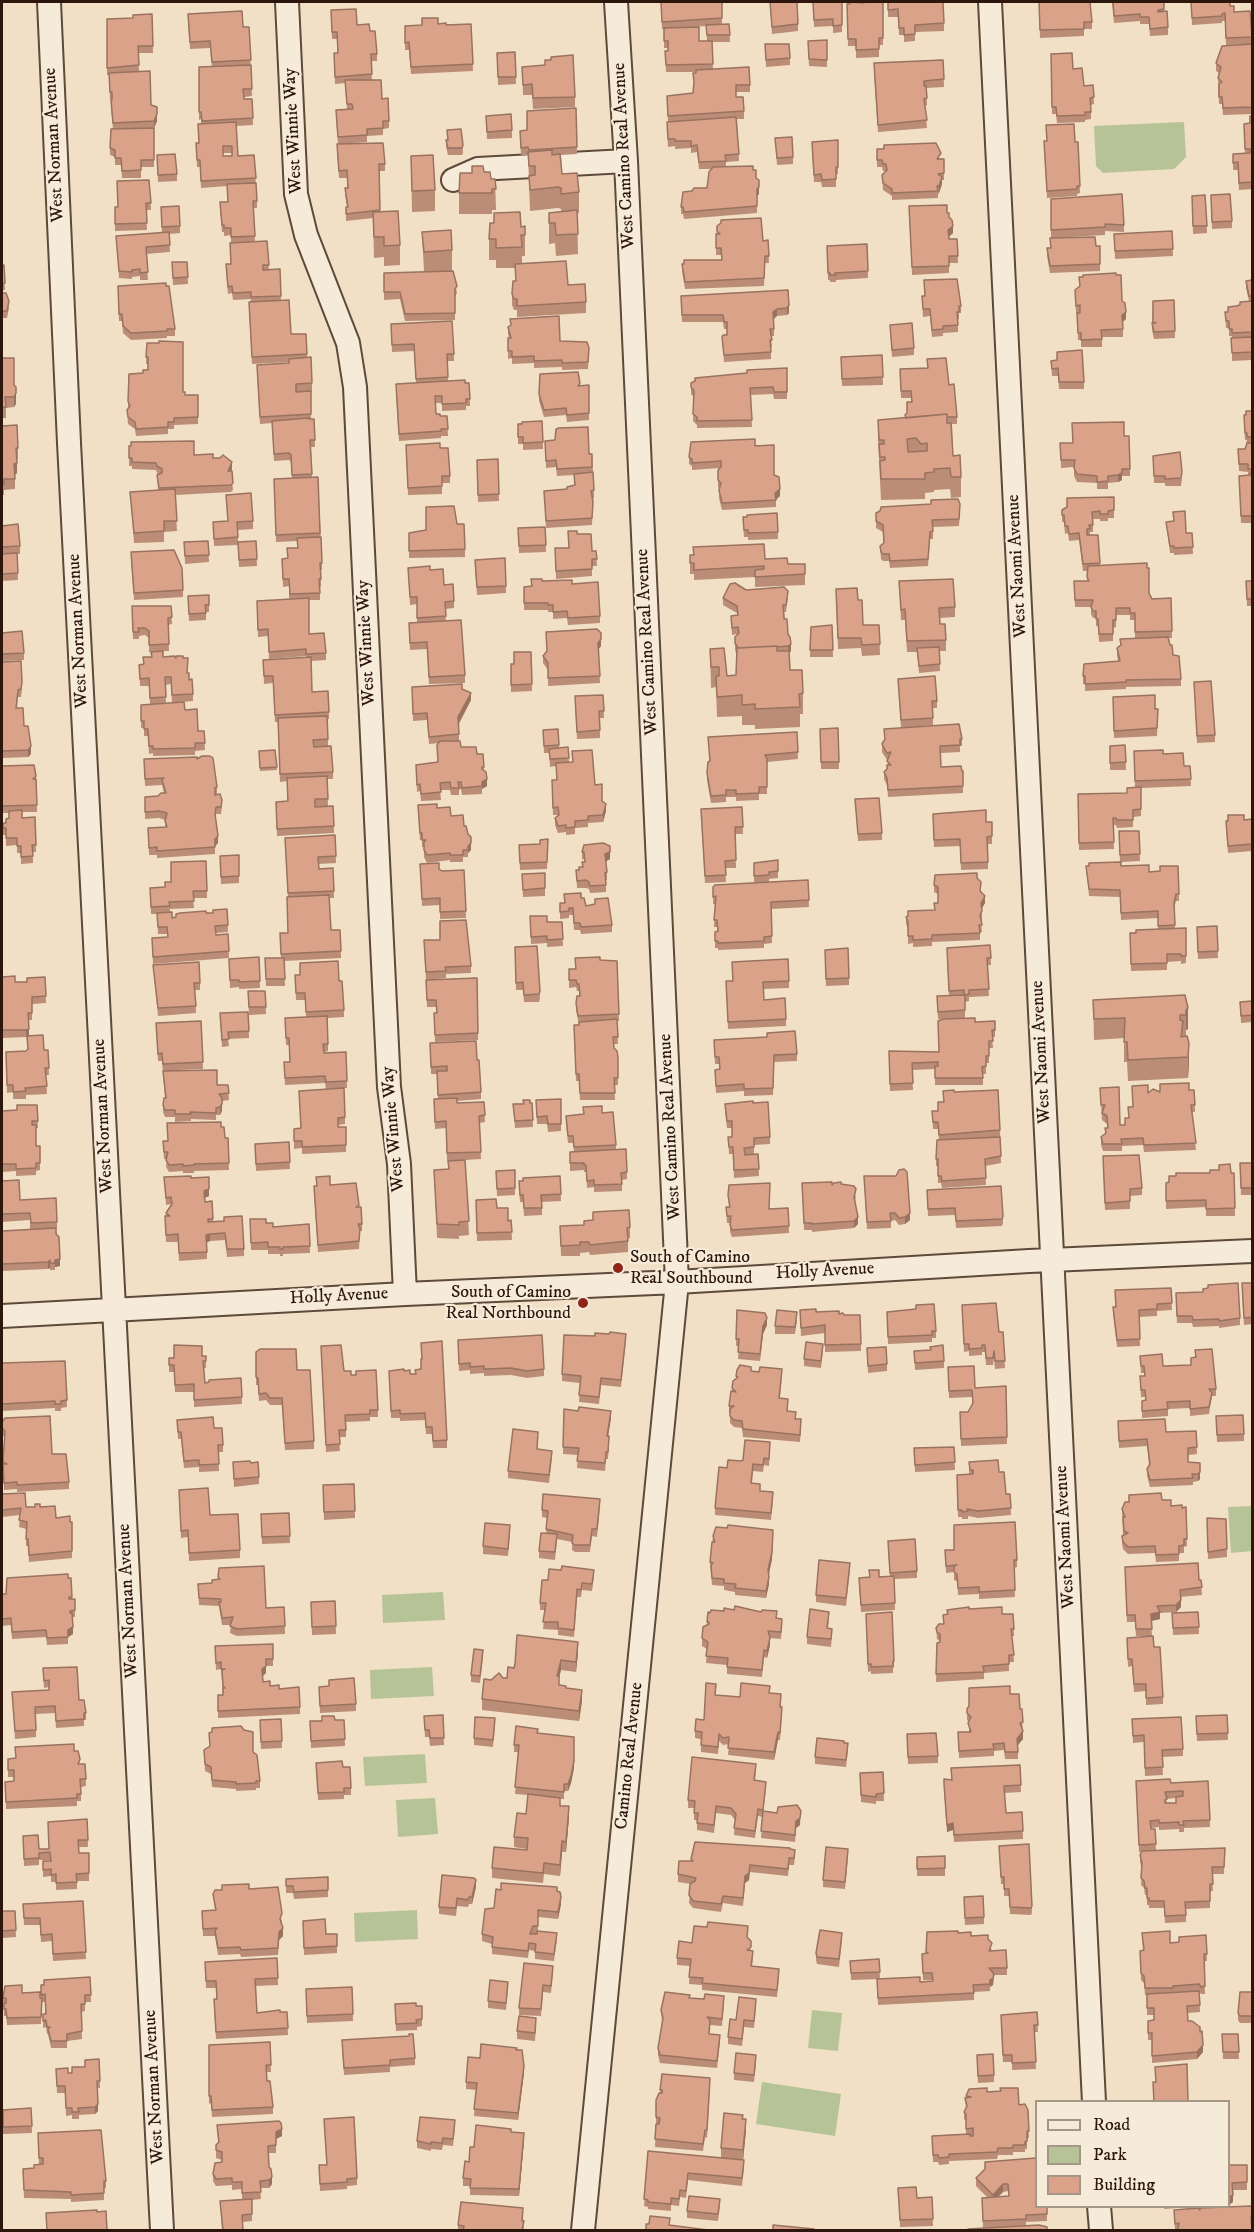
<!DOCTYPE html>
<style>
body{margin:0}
#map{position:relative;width:1254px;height:2232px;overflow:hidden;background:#f1e0c5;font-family:"IM FELL DW Pica",serif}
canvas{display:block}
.frame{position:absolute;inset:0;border:3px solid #2d170d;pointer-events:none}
.legend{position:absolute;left:1035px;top:2100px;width:195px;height:108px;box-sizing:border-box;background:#f6ebd9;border:2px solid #a69687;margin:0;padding:8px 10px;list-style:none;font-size:18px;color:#2d170d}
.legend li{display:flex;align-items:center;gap:12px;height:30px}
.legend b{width:30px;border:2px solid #a69687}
</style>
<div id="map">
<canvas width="1254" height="2232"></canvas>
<div class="frame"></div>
<ul class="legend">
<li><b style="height:8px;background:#f6ebd9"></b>Road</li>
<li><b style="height:16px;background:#b6c397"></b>Park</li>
<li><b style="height:16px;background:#daa389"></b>Building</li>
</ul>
</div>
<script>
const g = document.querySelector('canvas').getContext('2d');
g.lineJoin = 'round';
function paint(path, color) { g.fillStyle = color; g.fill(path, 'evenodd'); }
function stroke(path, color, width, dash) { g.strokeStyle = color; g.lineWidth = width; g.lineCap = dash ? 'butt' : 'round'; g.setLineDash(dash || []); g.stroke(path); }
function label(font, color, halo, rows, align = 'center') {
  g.font = font + ' "IM FELL DW Pica",serif'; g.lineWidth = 4.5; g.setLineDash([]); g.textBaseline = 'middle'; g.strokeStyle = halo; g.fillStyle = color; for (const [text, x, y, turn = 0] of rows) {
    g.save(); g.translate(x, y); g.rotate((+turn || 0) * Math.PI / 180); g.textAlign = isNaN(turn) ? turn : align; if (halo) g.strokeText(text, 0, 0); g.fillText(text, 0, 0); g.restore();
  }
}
paint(new Path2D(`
 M1184,122L1186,157L1174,169L1103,173L1096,166L1094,126Z
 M1252,1506V1551L1231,1553L1228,1507Z
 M443,1592L445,1620L383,1623L382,1595Z
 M432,1667L434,1696L371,1699L370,1670Z
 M425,1754L427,1783L365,1786L363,1757Z
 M435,1798L438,1834L398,1837L396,1800Z
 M417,1910L418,1939L355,1942L354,1913Z
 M812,2010L842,2013L838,2051L808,2048Z
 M762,2082L841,2094L835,2136L756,2124Z`), '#b6c397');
const minor = new Path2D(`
 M49,2L69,443L162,2230
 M287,2L296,194L306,235L348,343L355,387L389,1087L399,1164L405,1294
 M990,2L1094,2102
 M453,180L478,169L626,161
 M2,1316L405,1294L677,1282L1029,1261L1252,1251
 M1099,2206L1101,2230
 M583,2230L677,1282L626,161L616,2`);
stroke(minor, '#5e493b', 26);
stroke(minor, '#f6ebd9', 22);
paint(new Path2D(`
 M661,2H722V24H729L730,42H712L713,69L750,85V92H736V97L744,111V119H737L739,161L726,162V167L753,170L759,194L757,196V213L684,219L683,214H681V207L692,191L707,188L712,169H699L697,152L691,153V148L675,149V146L668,147L667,129V122H668L667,96L693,93L694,86L693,73H696V72H666L665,51H668V48H664V29H662ZM706,26L707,41H699L677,28Z
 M770,2L798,24V31L772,34Z
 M813,2H842V32L833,33V26L814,27Z
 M883,2V45H879V57L856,58V46H848L847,4Z
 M888,2L944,23V31L915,32V41L904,42V35H899L898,17H888Z
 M1039,2L1092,22V29H1084V36L1040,38Z
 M1112,2H1164V12L1168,27V35L1150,36L1149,24H1140V21L1114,23Z
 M1191,2L1230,6L1234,12L1252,37V44L1226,45L1225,21H1222V23L1192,25Z
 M152,14L153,53H138L139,71L157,121L154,128H151H154V167H141V178H122L121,165H115V157L110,155V148L113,129L111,107V100L112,99L110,100L109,75H107V19L133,18Z
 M331,17L357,25L370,31L377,54V61H371L372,80L382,99L389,121V128L383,129V135L367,136V142L338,144L336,117L347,109L345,83L335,84L334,60L338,53L337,39H332Z
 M188,21L243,27H249L252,96L244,97V99H252L253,125L236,126L238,156L254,155L257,201V208H253L255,242L267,241L269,270L280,269L281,300L291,334H306L307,358L312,383V391L296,392L311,391V419H314L315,447H311L312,477H318L322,563V570H321V586L320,587V600H309V634L326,653V660L311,661L312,692L329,712V719H328V746L333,772V779H327L328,806H315V807L333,806L334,833L277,836L276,802L287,801V781L280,782L278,722H275L273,683L264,684L263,660L306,658V656L269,659L268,636L258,637L257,608L289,599V586L283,587L282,566L297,548V541L276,542L274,486L292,478L291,462L289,460L274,461L272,423L260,424L257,372L289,363V362L252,364L249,309L251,299L233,300L232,293L228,294L226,271L231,264L230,243H231V235L224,236V232H222L220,209L228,202L227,186L201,188L200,167H197L196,143H199L201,124V119L199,120V67H212L210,48L190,49ZM223,153H232V156H223Z
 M438,24L446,25L471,24L473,71L411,74L409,50H405V26Z
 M827,40V67L809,66L808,41Z
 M765,44L790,58V65L766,67Z
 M1252,44V114L1223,115L1222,104H1219L1218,78L1219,73L1216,71V63Z
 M515,52L516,84L498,85L497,53Z
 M1051,54L1073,69L1084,86L1093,85L1094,104L1091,105V119L1085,120V122L1057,123L1056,114H1052Z
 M943,60L944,87L926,88L927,105L925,106L927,128L878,132L874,70Z
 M522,67L575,97V107L533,109L532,95H523Z
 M576,108L577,154L561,155L562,174L579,192V213H577L578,254L556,256L555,243L549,244V213L561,211V209L558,208L530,211L528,155H521L520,138L527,130Z
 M486,116L512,130V138L487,139Z
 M1252,116V189L1239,190L1238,170H1233V154H1245L1244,131L1250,123Z
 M461,129L463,153L462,155H448L446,147V140H447V130Z
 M775,138L793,157V164L777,165Z
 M838,140V174H836V187H822L821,182H814L812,149Z
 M1078,142L1080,193L1077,194V196L1047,198L1044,148Z
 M877,149L944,159V180H942V184L939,193L938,194V198L892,200V196L883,190L882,175L886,171H883L882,167H877Z
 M337,152L385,164V171H379L380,211L400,245V265L384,266V257L374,258L373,218L346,221V207H347L345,195V188H347V178H339Z
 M157,155L177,174V181L158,182Z
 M411,156L435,190V211L412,212Z
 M484,172L491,179H495L496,210H492V214H459V193Z
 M149,180L151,210H146L147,230L115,231V207H118Z
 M1205,195L1207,233L1193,234L1192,196Z
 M1051,199L1124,225V232L1105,231V235L1051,238Z
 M1211,202L1232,221V228L1212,229Z
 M909,206L947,213L949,217L953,233L949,237V239H957L958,263H949V273L912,275Z
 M161,207L180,226V233L169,234L170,252L146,254L148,280H140V276L132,277V279L119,278L116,236L162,233Z
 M717,226L763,241L768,240L769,263H765L764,286L685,289L682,271V264L721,260V255H716V241Z
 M521,227L525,235V256H522V263L568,285L586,302V313L517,317V310H514L512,305V294L516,281L515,268H496V260H489V239Z
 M1172,231L1173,256L1115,259L1114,234Z
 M422,232L452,250V271L457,293L455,296V320L405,321L400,299L384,300V273L424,272Z
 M867,244L868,278L836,280V282H830V280H828L827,246Z
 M1100,246V271L1050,273L1047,256V248Z
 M172,262H187L188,284L173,285Z
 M2,265H4L5,290H2Z
 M924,280L961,306V313H959V319H958V332L943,333V336L932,337L930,316L923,317L922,296H925Z
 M1252,280V360L1232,361V336H1229V328H1226L1225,312H1228L1236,306L1249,301L1246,288V281Z
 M788,290L789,313L787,315L777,316L774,319V336H771L772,347H771V359L724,362L722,337L727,335V329H724L723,322H682L681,296Z
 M2,293L9,308L7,318H2Z
 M118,293L175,329V336H167V338L131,340L123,333L122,321H119Z
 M1075,297L1122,301L1126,319L1123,322V337H1102V347H1081V340H1078L1077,313H1080H1076Z
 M1174,300L1175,338L1154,339L1152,330L1153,301Z
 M391,324L454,354V361H447L448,381L469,383L470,406H466V410L442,411V403H436V414L440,416H447L448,436H441V438L399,441L396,391L416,383L414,351L392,352Z
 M890,325L914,348V355L892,357Z
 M508,327L560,341L589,355L588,369L562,370V367L534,368V363L512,364V358L508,359V345L509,338L508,334Z
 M147,343L185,395H198V424L174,425V429H168V434L136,436L135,429L128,424L127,410L128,408L129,374L143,373L148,370V364H146Z
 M1057,352L1084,382V389H1059L1058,376H1052L1051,361H1057Z
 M882,355L883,385L842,386L841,357Z
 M2,358L14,385L16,404L14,407L6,408V418H2Z
 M927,359L949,385L957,417V424H952L953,456L961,477V497L951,498L950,489L934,490V492L925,493V499L881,500L878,441V420L906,418L911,402V398H901L900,369L927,368Z
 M787,368V399H774L773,394L750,395L752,427L697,428V425L693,421L694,397L691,394V383L747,373Z
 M540,374L580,386L589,385V420L567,422L566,415L544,417L539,401Z
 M1252,411V523H1241L1239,476L1248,475V472L1239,471L1238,449H1245L1247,440H1245L1244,423L1246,415Z
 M542,421L543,449L523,450V444H518V424Z
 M2,426L18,448V459H16L17,473L15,475V489L4,490V495H2Z
 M1124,436L1130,469V476H1122V480L1118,482L1108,483V489H1097V483L1077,482L1074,476V467L1061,468L1060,443H1072Z
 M545,441L592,454L594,490V498H592L593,502L592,525L546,528L544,491L567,489L575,485L574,475L557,476L556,467L546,468Z
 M406,445L440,448L450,476V483H442V494L408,495Z
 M755,446L774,475L780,496L776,500V507L722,510L719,498L720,489L718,487V470L719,468L692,470V466L689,464V457Z
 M129,454L194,455L213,458L232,469L231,471L233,490L231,492L175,495L177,531L164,532V542L134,543L130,492L158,490L157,475H159L157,473L156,470L132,469V466H129Z
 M1153,456L1182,479L1181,486H1165V483H1154Z
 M498,459L499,501L478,502L477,460Z
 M1114,497V518H1108V521H1100V519H1093V532H1090V535H1098L1100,566L1149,593L1152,599L1171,598L1172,638H1168L1173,655L1181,679V686L1126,687V689L1085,691V684H1083V676L1118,661L1117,655V648L1120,645V639L1135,638V620H1130V615H1116V627L1113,628V641L1099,642L1098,626H1096V618H1093L1091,614V607H1075L1074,581H1087V571H1083L1079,540L1069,541L1068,533L1065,534L1064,522H1062V510Z
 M960,511L959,526L933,527V539H930L928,566L890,568L889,561H883L881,559L880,546L884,543L883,532L876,528V513Z
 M777,513L778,539L748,540V537H744L743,524L747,517Z
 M253,521V529L238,530V542L256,541L257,566L239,567L238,545L214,546L213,522Z
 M1173,521L1186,533H1192L1193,554L1174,555V553H1170L1166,522Z
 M457,524L465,549V557L409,558V533Z
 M2,526L20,546V554H17L18,580L2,581Z
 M545,527L546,552L519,553L518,528Z
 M577,534L592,551H596L597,566H592V576L556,579L555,548H568Z
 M208,541L209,562L185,564L184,542Z
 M693,547L765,559L788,564L805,574V585L755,587V577L694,580V574H690V555H693Z
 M131,559L183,590V597L134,600Z
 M475,567L506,586V593L477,595Z
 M408,568L430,570L444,585L454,601V608L445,609L446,621L465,675V683L429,684L427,649L410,650L409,623H417V604L410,605Z
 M531,579L572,584L600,616V623L568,625L567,618L553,619V612H548V610H524V587L531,586Z
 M899,581L955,607V617L940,618V624L946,640V651H939L940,671L919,673L917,652H907L905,620H901Z
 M1246,581H1252V606H1247Z
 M746,590L788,598L786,612H784L791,651L789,652L790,670L803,693V714H800V727L755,729V725H742V716L717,717L716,687L711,688L710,649L727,676L736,675V653L735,650V637L737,634L732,635L731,616H737V613L723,605V598Z
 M209,595V612H206V620L189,621L188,596Z
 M836,600H858L863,625H879L880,655L862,656L861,648L838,649Z
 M171,606L172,624L168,625L169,651H163V657L187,673L193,694V701L172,703L171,684L165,685L166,703L185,710L198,731H204L205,750L195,751V755L153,756V753L149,754L148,736H144V728H141V705L150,704L149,686H140L139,665L143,664V657H151V652H149V638L145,635L139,636V639H133L132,613Z
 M832,625L833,657H810L811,627Z
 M546,632L601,646L598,650L600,683L548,686V670L543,663V656L547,652Z
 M2,633L24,653V660L2,661Z
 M531,652L532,691L511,692V664H514Z
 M2,662L22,689L21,697H18L17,708L24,726L31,754L28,757L2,758Z
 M898,679L937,701V708H933V725L901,728Z
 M1194,682L1215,735V742L1197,743Z
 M412,687L462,689L471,700L459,724V741L461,747L477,754H483L484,770L487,786L482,789V794L462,795L461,789L459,790V795H451L450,790H440L441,800L421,801L420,791L417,792L416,765L438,762L439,743L429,744L427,720L413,721Z
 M603,695L604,718H600V738L577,739L575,703Z
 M1113,697L1158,709L1157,736L1114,738Z
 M838,728L839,769H821L820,729Z
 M558,729L559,748L568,747L569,762L595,785L606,811L603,822L588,823V827L575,828V834L566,835V832L558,833L555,825V818L558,815H553L552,787L556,780V766L550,767L549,753H544L543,730Z
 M884,729L962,739V746H960V752L941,753V767L963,771V793L888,797L887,785L884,779V772L887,769L888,760H887L882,752V744L885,740Z
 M797,732L798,759L767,762V794H759V800L736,801V797H726V802L711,803L707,780L708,762Z
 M1125,745L1126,770H1110V746Z
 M275,750L277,770L260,771L259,751Z
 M1134,751L1163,754L1184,766H1190L1191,786L1141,788V816L1133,817V827L1117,828L1116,825H1113L1114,849L1079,850L1078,794L1127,793L1135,788Z
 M144,759H197L217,787V794L222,807L221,814H216V818L218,843L215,846V854L157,858V855H149L148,828L165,827V820L159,818L145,819V797L158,796L164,793L162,785L145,786Z
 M2,766L36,776L37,812H22V818L35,817L36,852H33V863L21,864V853H17V845L6,846V835H3V823H6L9,818V813H2Z
 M855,799L882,833V840L858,841Z
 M742,807L743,834H735L736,868H725L726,882L705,883L701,816Z
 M437,808L451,816L464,826L471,850L468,853V857H463V862H450V860L427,863L424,857V847H422V840H420L418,812Z
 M933,814L986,822H992V844H988V869L961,870L960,846L934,847Z
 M1252,819V851L1228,853L1226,828L1244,820Z
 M1119,831H1139L1140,861L1121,862V866L1149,872L1160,871L1178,866L1179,901H1176L1174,909L1175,929L1186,928V963L1181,964V961L1167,962V970L1131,971L1130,933L1158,929V918L1121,920L1120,897L1089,896L1086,866L1120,862Z
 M335,835L336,863L318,864L319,869L333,868L334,898H329L331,930H340L341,958L284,961L285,986H266L265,958H281L280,933H288V897L285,845Z
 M548,839L547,869L520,870L519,845L540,844Z
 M584,845L610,859L606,861L607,872V880H606V892L590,893L589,889L586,888H577L576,870H579L583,867L585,862L584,859L582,860V852Z
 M239,855V883L221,884L220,856Z
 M778,860V878L769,879V882L808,880L809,907L771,909L772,943L764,944V948L718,950V948H715V939L718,931L717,927H714L715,904H713V887L754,883V863Z
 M206,861L207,898H193L194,908L170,909V912L172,918L213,913L227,909L228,932L216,933V935L228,934L229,958L153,964L152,938L168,937L167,934H158L157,914H151L150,888L165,887L171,882Z
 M420,864L442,871L464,870L466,918L440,919V905L422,906Z
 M545,873V896L523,897L522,874Z
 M977,878L981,891L985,903L982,908V918L981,921L982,932H980V940L932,942V946L913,947V943L908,944V929L906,924V917L935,910L938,903V894L934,892V885Z
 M564,894L581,898L586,906L612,925V932L581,934L580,930H574L573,915H569V918L560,919V903H564Z
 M530,916L547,922H562L563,946L547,947V943L531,944Z
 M1217,926L1218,958L1198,959L1197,927Z
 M990,945L991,965H987L989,996L969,997V1001L965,1002V1018L938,1019L937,996H949L947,955Z
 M537,946L540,998L539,1002H524L523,990H516L515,947Z
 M424,948L471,966V973L446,974V978L426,980Z
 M259,957L260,988L239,989V987L230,988L229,959Z
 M825,957L849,978V985L826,986Z
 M600,960L617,961L619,1021H617L618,1044H614V1048L618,1057V1085H614L615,1100H580L579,1081H576L574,1032L579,1025L576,1010V1003L579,996V991H577L576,987L569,988V976L575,969Z
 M153,965L200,983V990H195L196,1013L158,1016Z
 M295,975L339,981L344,1010V1017L328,1018V1051L324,1052V1053L346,1052L347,1088L326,1089L325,1083L285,1085L284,1062H290L289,1045H286L285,1018L306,1017L305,1000H296Z
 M2,977L15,982H27L45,977L46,1003L32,1004V1020H29V1036L44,1050H48L49,1075H46L47,1094L26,1095V1099H13V1092L7,1093L6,1052L26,1051L28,1050L27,1037L2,1038Z
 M477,978L478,1040L435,1042L434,1013H437L436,1007H427L426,980Z
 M726,981H789V988L763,989L764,1000L786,1019V1026L728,1029Z
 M248,991H265L266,1014L249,1015Z
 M1093,1000L1188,1008V1029L1186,1030V1036H1183V1037L1189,1063L1188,1078L1128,1081L1127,1062H1124V1038L1094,1040Z
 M1252,1001V1022L1241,1023L1240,1002Z
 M248,1012L249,1038L228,1039L229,1046L222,1047L220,1020Z
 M201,1021L203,1069L178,1070L217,1085H228L229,1100L222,1101V1111L220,1115H216V1120L191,1119V1121L175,1122V1117H165L163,1112V1105L165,1098L162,1061H158L156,1023Z
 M995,1021V1037H992L993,1048H989V1063H986V1074H983V1085H935V1069L912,1070L913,1090L890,1091L889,1051L939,1052L975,1022Z
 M714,1040L797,1054V1061L774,1062L773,1095L744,1096V1091L716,1093L715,1070L719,1069V1064H715Z
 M430,1043L477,1060L481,1092V1099L457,1101V1103L484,1102L485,1122L479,1123L481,1159L465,1160L469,1235L459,1236V1239L437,1238L434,1170L448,1169V1161H447L446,1128L435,1129L434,1099H438L437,1074H431Z
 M1100,1088L1120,1125H1125L1133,1107L1148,1093L1194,1090L1195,1112H1192L1196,1150L1144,1152L1143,1145L1122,1146V1151H1103L1101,1145V1137L1105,1134V1128H1107V1124L1102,1120Z
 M299,1091L345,1117V1124L338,1125V1127H346V1152L302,1154V1148L294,1149V1129L301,1128Z
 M954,1092L1000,1130L1001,1163L985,1166L986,1185L942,1188L941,1183H938V1166H936V1159L939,1140L938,1129H933L932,1111H938L944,1102Z
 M561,1099V1131L548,1132L547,1124H537L536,1100Z
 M532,1103L533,1127L515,1128L513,1104Z
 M753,1103L770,1137V1144L754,1145V1154H758L759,1176L734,1178L733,1154H729L728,1137H732V1128H727L725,1112V1104Z
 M37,1105L38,1128H36V1146H40V1170L36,1171V1175L16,1176V1171L2,1172V1111L17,1110Z
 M602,1113L616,1145V1149L627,1172V1179L622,1180V1191L594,1192V1187L587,1188L586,1172H584V1170L570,1171V1152H574L573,1143H568L566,1123Z
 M167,1123L221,1127L225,1138H228L229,1170L194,1171V1173H183V1171L169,1172L166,1167L167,1159H164L163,1141H168Z
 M289,1142L290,1169L256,1171L255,1151Z
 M1103,1156L1142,1188V1195L1130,1196V1209L1105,1210Z
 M1240,1163H1252V1195H1241Z
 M515,1170V1195L497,1196L496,1171Z
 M1231,1173H1234L1235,1216H1206V1207L1166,1209V1183Z
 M560,1176L561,1201L542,1202V1215L524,1216L523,1202H520L519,1188Z
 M864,1176L910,1220L905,1224L899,1225L895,1220L891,1221V1228L867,1229Z
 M164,1177L191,1178L209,1196L205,1198V1202L212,1201L213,1221L244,1249V1256L227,1257L225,1240L210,1241L207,1242V1259L179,1261L178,1242H166L165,1224L166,1213L171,1204L166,1205Z
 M316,1177L330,1185L359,1207L362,1224V1231H360L359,1249L318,1252L314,1193L316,1186Z
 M2,1181L20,1200L57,1222V1229H56L60,1266L55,1267V1270H50V1268L48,1269L2,1271V1231L30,1230V1220L2,1222Z
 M802,1183L832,1185L841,1184L856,1196L855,1201L858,1224L854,1228L812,1232V1230H804Z
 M1001,1186L1003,1223L1002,1226L956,1228L955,1215L928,1216L927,1190Z
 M728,1195L769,1209L788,1208L789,1233L732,1237L730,1232V1223H727L726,1207H729Z
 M476,1200L497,1208L508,1221L511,1220L512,1240L477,1241Z
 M250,1219L266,1223L273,1227L309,1224L310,1253L283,1254V1256H280V1254H268V1250H251Z
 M560,1226L630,1227V1238H628V1252L590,1255L589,1252L580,1253V1256H561Z
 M1252,1283V1326V1324L1244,1325L1242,1290Z
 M1171,1288L1172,1310L1157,1311V1316L1139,1317L1140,1346L1117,1347L1113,1314V1307H1116L1115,1290Z
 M1176,1293L1240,1318V1325L1219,1328V1326L1193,1327L1192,1323H1177Z
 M962,1305L999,1332H1003L1005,1368L995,1369L994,1358L993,1365H986L985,1352H982V1355L969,1356V1351L964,1352Z
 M737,1310L767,1325L763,1334L760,1361L738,1359L739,1346H736Z
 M800,1310L839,1314L844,1315L861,1344V1351L825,1352V1333L801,1336Z
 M887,1312L936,1331V1338H932V1342L888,1344Z
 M797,1320L795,1334H775V1326Z
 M626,1341L621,1387L601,1385L599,1404L579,1402L580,1383L562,1381V1374Z
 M458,1347L544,1369V1376L527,1378L511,1375L484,1376V1373L470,1374V1370L459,1371Z
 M867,1348L887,1364V1371L868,1373Z
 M823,1351L821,1368L804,1366V1359Z
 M914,1351L944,1361V1368L915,1370Z
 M256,1352L297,1370L314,1441V1449L285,1450L282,1405H270L266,1400L259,1401L258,1385H256Z
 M321,1353L351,1375L378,1410V1417H370V1421L346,1422V1437H339L340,1451L326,1452Z
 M206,1356V1368H204L205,1383L241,1378L242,1404L194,1407V1392H175L174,1372H169V1358Z
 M1140,1356L1216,1389V1396H1212L1209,1414L1190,1416V1408L1168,1409V1416L1142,1418V1401L1145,1400V1397H1141L1140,1376H1144V1373H1141Z
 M65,1361L67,1407L61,1408V1411H55V1408L2,1411V1363Z
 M948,1367L975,1388L1006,1386L1007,1444L961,1446L960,1412H968L972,1404V1397L949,1398Z
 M737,1370L751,1371L782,1376L780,1398L788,1406V1412L796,1419L801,1427L800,1442L743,1437L742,1428L734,1427L730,1423V1413H729V1406L732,1391L733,1381L736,1379Z
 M389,1371H404L410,1374L447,1440V1448H433L432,1434H426L425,1420L400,1421V1418H391Z
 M564,1409L611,1418L608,1436L609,1443L608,1459H606L605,1471L577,1468L578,1455L563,1454Z
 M1216,1416L1244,1434V1441L1217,1442Z
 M177,1420L214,1428L223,1445V1452H218L219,1471L199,1472V1467L184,1468L181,1439H178Z
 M1118,1421L1166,1432L1196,1431L1197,1454L1188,1455V1462L1200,1463V1479L1198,1481L1193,1482V1485L1150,1487L1147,1476V1469L1149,1465L1147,1446L1119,1448Z
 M2,1422L52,1454L69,1482V1489L17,1492V1489L4,1490L3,1464L5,1437L2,1435Z
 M538,1439L537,1449L552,1458L549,1483L508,1478V1471Z
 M954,1447L955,1470L915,1472L914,1448Z
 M770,1449L769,1466L764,1465L763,1472L753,1471L752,1483L760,1491L773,1499L771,1520L715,1515V1508L727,1468L741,1461Z
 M233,1462L251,1463L259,1477V1484L234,1487Z
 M969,1462L999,1472L1006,1494H1010L1011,1515L978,1518L968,1516V1519H962V1517H958L957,1475H969Z
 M354,1484L355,1518L324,1520L323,1485Z
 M179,1490L210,1515L240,1550V1558L189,1561L188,1537L181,1538Z
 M2,1494L26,1507H40L56,1518L72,1522V1558L29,1562L28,1546H26V1529L19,1527L20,1515L2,1517Z
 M1162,1500L1171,1506L1186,1507L1187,1546L1184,1547V1553H1179V1561L1156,1562L1155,1553L1128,1554L1123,1549L1122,1543V1536L1123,1535L1122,1509Z
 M600,1507L597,1537L592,1536L590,1552H575L572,1550V1542L557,1539L555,1560L539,1558V1551L546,1533L547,1518L542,1517V1510Z
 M289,1513L290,1543L262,1544L261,1514Z
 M1207,1518L1226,1519L1227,1557L1208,1559Z
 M510,1532L508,1556L483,1554V1546Z
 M713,1536L772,1559L769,1574V1584L766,1598L735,1595V1592L724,1590V1586L712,1585L710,1562Z
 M888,1548L917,1571V1578L894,1579L895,1610L861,1612L859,1585L869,1577V1570L879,1577H890Z
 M945,1550L1017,1560V1567L1014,1568L1015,1597L979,1599V1594L958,1595L957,1581L954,1580V1572L946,1573Z
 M219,1568L266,1608L284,1607L285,1634L237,1636L230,1633L231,1625H222L219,1606L199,1605L198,1584L212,1583L218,1579Z
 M850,1570L846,1606L816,1602V1595Z
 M1125,1575L1201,1580L1202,1595L1180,1597L1181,1607L1176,1612L1160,1613V1619L1151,1621L1152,1636H1136L1135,1622H1127Z
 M594,1577L592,1591L582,1590L581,1597H577L574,1637L558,1635V1630L543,1629L545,1610H540V1603L548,1580Z
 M68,1578H71L72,1599H75V1617H73V1634L68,1637V1644L47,1645L46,1637L12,1639L11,1625L2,1626V1594H6Z
 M335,1601L336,1634L312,1635L311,1609Z
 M969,1609L1002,1614H1013L1014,1636H1012L1014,1662H1009V1671L984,1673V1679L936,1682L937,1643L940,1642V1641L937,1639L936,1628L943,1624L947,1614Z
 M708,1612L777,1619L782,1626L781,1639L770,1638V1645L767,1658L764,1657L762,1677L727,1674V1665L706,1663L707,1649L702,1646V1638L707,1626Z
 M1198,1612L1199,1634L1173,1635L1172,1613Z
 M866,1614L894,1661V1668H893V1673L871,1674V1671L868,1672Z
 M829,1619L828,1628L832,1636L831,1647L807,1644V1637Z
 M273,1644V1666H266V1673L263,1676V1682L279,1689L300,1707V1714L218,1718V1695H223L221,1669L216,1670L215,1646Z
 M1127,1645L1154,1647L1163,1697V1704L1146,1705V1691L1134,1692L1132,1666L1128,1667Z
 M578,1653L576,1672L561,1670L559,1676V1685L566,1688L582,1701L579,1721L482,1710V1699L491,1680L507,1678L515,1664Z
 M483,1657L480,1683L471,1682V1675Z
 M43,1668L79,1700L86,1713V1720H84V1726L56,1728L55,1713L36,1714V1737L15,1739L12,1692L49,1690V1687L44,1688Z
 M329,1686L356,1704V1711L320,1713L319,1687Z
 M769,1693L781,1701V1707L782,1714L780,1740H778L774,1760L728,1755L729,1744L723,1745L719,1741L718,1754L701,1752V1739L695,1738V1731L704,1720L716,1695L740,1697Z
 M1010,1694L1020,1709H1022L1023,1739L1018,1745V1759H1005L1004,1750L994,1751V1756L959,1758L958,1732H969V1722L967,1720V1709Z
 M443,1715L444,1745L430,1746L429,1737H425L424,1716Z
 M1227,1715L1228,1740L1197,1741L1196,1716Z
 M281,1719L282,1748L261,1749L260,1727Z
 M1132,1719L1183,1749V1756L1162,1757L1163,1775L1145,1776L1144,1742L1133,1743Z
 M344,1720L345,1746L311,1748L310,1721Z
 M495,1726L493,1747L474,1745V1738Z
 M538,1733L574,1768L571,1783L568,1791H564V1799H560V1806L569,1817L566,1852H562L560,1876L544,1874L543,1883L492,1878V1868L527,1850V1849L514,1847V1837L526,1814L528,1795L515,1794L518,1752H514V1745Z
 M907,1734L938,1756V1763L908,1764Z
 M844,1743L848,1750L846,1767L815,1764V1757Z
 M204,1750L253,1752L260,1781V1788H256V1790L236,1791V1789L212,1787L211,1774L205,1771Z
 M74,1751L80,1764H85L86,1786L81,1787V1801H77V1806L6,1809L5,1782L14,1781V1777H8V1759Z
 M316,1763L343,1767L351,1788V1795H344V1799L318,1800Z
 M1020,1765L1021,1792L1004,1793L1006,1813L1022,1812L1023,1839L954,1842L953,1830L947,1832L944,1791L951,1780Z
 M756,1771L755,1780L766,1789L763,1811L777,1813L801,1811L800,1825L796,1828L795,1842L761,1838L763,1817L758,1816L755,1838L734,1835L735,1820L731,1815L716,1813L714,1833L697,1830V1820H694V1808H688V1800Z
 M883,1772L884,1801H876V1804L861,1802L860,1773Z
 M1136,1781L1171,1783L1208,1781L1210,1827L1184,1828V1832H1179V1829L1159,1830V1827L1151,1828V1829H1155L1156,1851L1225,1848L1224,1874H1212L1213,1891H1210V1908L1186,1909V1922L1165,1923L1164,1908H1149V1905H1147V1895H1145L1144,1888L1141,1885L1142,1869L1140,1862V1855L1142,1852H1139ZM1176,1798V1803H1167L1166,1799Z
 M87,1819L88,1847H79V1853H89V1881H77V1889L56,1890V1882H51V1876L43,1877V1861H50V1860H39V1865L24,1866L23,1836L39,1849H48Z
 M1029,1844L1032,1913L1031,1915L1010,1914L1009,1896H1004V1884H1001L999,1846Z
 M790,1849L795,1857L794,1865H789L788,1876L750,1872L749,1880L745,1883L743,1906L723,1903L721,1912L693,1908L689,1903L691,1884L678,1882V1874L691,1861V1859Z
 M945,1856V1876H917V1857Z
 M848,1857L845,1889L823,1887V1880Z
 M328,1877V1897L294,1899L293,1893H286V1879Z
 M476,1887L472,1904H469L468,1907L457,1906L456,1916L439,1914V1907Z
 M249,1889L282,1920L281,1923L283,1936L279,1940L278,1955L241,1957L240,1954L218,1955L215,1936H203L202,1911L215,1910L213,1894Z
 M557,1891L561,1904L558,1919L538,1917V1931L557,1940L554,1961L535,1959V1951L529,1950L528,1958L492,1954V1944L482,1941V1934L494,1908Z
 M83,1901L86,1959L53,1961L52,1941L41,1942L40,1925H24L23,1904Z
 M964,1904L984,1917V1924L965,1925Z
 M2,1911H15L16,1937L2,1938Z
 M303,1921L326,1934H337V1953L304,1955Z
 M707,1927L747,1938L753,1958L752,1966L779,1976L777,1997L702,1990V1985L689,1984L690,1966L677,1965V1958Z
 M927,1932L958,1933L988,1939L992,1951L1007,1968V1975H994L993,1985L990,1987V1991L974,1992V2000L878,2005L877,1979L920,1982L932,1981V1980H923L922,1954L926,1953Z
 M1142,1933L1170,1943L1179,1942L1206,1935L1207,1961H1204L1205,1994H1201L1199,1992L1200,2012L1187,2013L1188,2021L1203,2052L1197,2059L1152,2063V2040H1148V2021L1154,2020V2015H1147V1995H1145L1144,1983L1141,1980L1140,1958L1143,1950Z
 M842,1940L839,1967L817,1964L816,1960V1953Z
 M277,1958L278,1985L256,1986L257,2013L287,2012L288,2035L216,2039L214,2006L217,1999L216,1988H206L205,1962Z
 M879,1959L880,1979L851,1980L850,1961Z
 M553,1973L551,1993L543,1992L541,2016L519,2015V2008Z
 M90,1977L91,2002H85V2011L81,2012L82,2039L67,2041V2048H51L48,2034H47L46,2027L43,2028V2014H45V2002H42L41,2024L7,2025L6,2016H4L3,1998L22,1993L41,1998V1985Z
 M352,1987L353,2021L307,2023L306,1989Z
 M508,1989L506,2010L488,2008V2001Z
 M1252,1992V2023H1240L1238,2020V2013Z
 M689,1998L724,2003L722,2026L710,2025L709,2034L720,2042L717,2068L660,2063L658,2055V2048L662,2022L661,2010Z
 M395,2004L422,2006V2026L417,2027V2030L396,2031Z
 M756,2006L754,2028L744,2027L742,2046L728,2044V2037L736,2020Z
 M1037,2012L1038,2032H1034L1036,2069L1012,2070V2062H1003L1001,2022Z
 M536,2025L535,2041L517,2039V2031Z
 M1222,2034H1238L1239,2059H1223Z
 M270,2042L271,2072H266L267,2081L273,2107V2114L212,2117L211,2103L209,2104V2045Z
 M342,2047L415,2058V2065L390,2067V2072L344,2075Z
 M516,2050L524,2073L518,2120L474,2116L476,2090L466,2089V2082L480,2058Z
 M99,2059L100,2088H97L98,2111L95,2114L79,2115V2119H72V2115L66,2116L65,2093H57L56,2069L68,2073H72Z
 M977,2062L994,2075V2082L978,2083Z
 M756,2063L754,2082L734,2080V2073Z
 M662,2074L710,2086L707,2138L705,2137L703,2151L655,2147L656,2124V2100L660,2093Z
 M987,2092L1019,2105L1028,2110L1029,2138H1027V2149H1025V2152H1013V2155H998L997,2159L949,2161V2164L939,2165L938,2162H933L932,2136L966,2134V2121L964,2119V2112L966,2108L965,2098H966V2096Z
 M31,2108L32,2133L3,2134V2110Z
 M743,2119L746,2130L743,2160L744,2168L742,2186L688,2180L686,2198L680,2197L679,2206L671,2205V2211L648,2209V2207L644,2206L648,2151L721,2158V2148Z
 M217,2125L282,2136L276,2139V2153H268L269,2167L272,2184L269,2188H260L261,2199L252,2200V2221L243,2222V2230H222L220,2201L242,2199V2189L232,2190V2185L216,2186L213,2181V2174L222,2162V2160L216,2158V2145L218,2142Z
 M455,2127L453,2146L443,2145L442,2150L431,2149V2151L417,2148V2141Z
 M511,2132L524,2140L519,2196L470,2195V2186H463V2178L474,2147Z
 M38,2140L106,2181V2188H104V2200L71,2202V2199L24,2198L23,2169L34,2168L39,2164Z
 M985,2162L1047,2206V2221L1026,2222V2226L983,2228L982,2198H988L976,2186V2178L985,2169ZM1008,2191L1009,2196L997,2197L1003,2192Z
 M319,2165L357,2178V2185L347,2186V2189L320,2191Z
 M1228,2165H1247V2190H1232L1233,2202Z
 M898,2188L917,2198L932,2197L933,2226L900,2227Z
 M720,2206L718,2221L687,2218V2211Z
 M1164,2206H1177V2208L1164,2209Z
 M1252,2206V2230H1175L1174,2210H1200Z
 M523,2215L524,2230H458V2225Z`), '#bb8c76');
paint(new Path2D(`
 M157,114V121L154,128V121Z
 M942,177V184L939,193V186Z
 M759,187V194L757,196V189Z
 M953,226V233L948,237V230Z
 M789,305V313L787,315V308Z
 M777,309V316L773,319V312Z
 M1126,312V319L1122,322V315Z
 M16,393V404L14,407V397Z
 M232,462V469L228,478V471Z
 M17,463V473L14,475V464Z
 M1122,473V480L1118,482V475Z
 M780,489V496L775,500V493Z
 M601,639V646L598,650V643Z
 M791,644V651L788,654V646Z
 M471,693V700L458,724V717Z
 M31,746V754L28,757V750Z
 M487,779V786L482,789V782Z
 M606,804V811L603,822V815Z
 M218,836V843L215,846V839Z
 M471,843V850L468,853V846Z
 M610,852V859L605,862V854Z
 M985,896V903L981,910V903Z
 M1188,1008V1029L1186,1030V1010Z
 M29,1029V1036L26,1038V1030Z
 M1189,1043V1063L1188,1078V1057Z
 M222,1104V1111L220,1115V1107Z
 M209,1189V1196L204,1198V1191Z
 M910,1213V1220L905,1224V1217Z
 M858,1217V1224L854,1228V1221Z
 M210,1234V1241L206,1243V1235Z
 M60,1259V1266L55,1267V1260Z
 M50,1260V1268L48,1269V1262Z
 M767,1318V1325L763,1334L760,1361L763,1326Z
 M611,1411V1418L607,1443V1436Z
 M1200,1472V1479L1198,1481V1474Z
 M773,1537L772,1559L768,1577V1570Z
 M769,1577V1584L766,1598V1591Z
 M1181,1600V1607L1176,1612V1605Z
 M1160,1612V1619L1151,1621V1614Z
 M73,1627V1634L68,1637V1630Z
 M770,1638V1645L767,1658V1651Z
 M578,1642V1653L576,1672V1662Z
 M561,1660V1670L557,1687V1676Z
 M266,1666V1673L262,1676V1669Z
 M582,1690V1701L579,1721V1711Z
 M1023,1731V1739L1017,1746V1739Z
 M778,1732V1740L774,1760V1752Z
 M574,1761V1768L571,1783L568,1791V1784Z
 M569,1806V1817L566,1852V1842Z
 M800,1818V1825L796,1828L795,1842L796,1821Z
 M953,1823V1830L947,1832V1825Z
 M562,1841V1852L560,1876V1865Z
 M750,1865L749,1880L745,1883L743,1906L745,1876Z
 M476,1880V1887L472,1904V1897Z
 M561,1897V1904L558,1919V1912Z
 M283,1928V1936L279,1940L278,1955L279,1932Z
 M994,1974L993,1985L990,1987V1980Z
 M1203,2045V2052L1197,2059V2052Z
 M524,2066V2073L518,2120V2113Z
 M98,2104V2111L95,2114V2107Z
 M746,2119V2130L743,2161V2150Z
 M282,2129V2136L276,2139V2132Z
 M524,2133V2140L519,2196V2189Z
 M272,2177V2184L269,2188V2180Z
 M1003,2184V2192L993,2202V2195Z
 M1233,2195V2202L1228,2206V2198Z`), '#997260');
const building = new Path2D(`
 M661,2H722V18L662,22Z
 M770,2H797L798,24L772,27Z
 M813,2H842V25L833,26V19L814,20Z
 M850,2L864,3V2H883V38H879V49L856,50V39H848L847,4H850Z
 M888,2H943L944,23L915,25V34L904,35V28H899L898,9L888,10Z
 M1039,2H1090L1092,22H1084V29L1040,30Z
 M1113,2H1164V9L1158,10V12L1167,11L1168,27L1150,29L1149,17H1140V14L1114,16Z
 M1191,2H1230V6H1234V12L1250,11L1252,37L1226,38L1225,13L1222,14V16L1192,18Z
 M356,9L357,25L369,24L370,31H375L377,54H371L372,74L335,77L334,53H338L337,32H332L331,10Z
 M242,11L243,27H249L251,60L212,62L210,41L190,42L188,14Z
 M152,14L153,46H138L139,65L107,68V19L133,18V15Z
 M422,18H438V24L446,23V25L471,24L473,64L411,67L409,42L405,43V26L422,25Z
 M729,24L730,35H707L706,25Z
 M699,27V41H712L713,64L666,65L665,51H668V41H664V28Z
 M827,40V60L809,59L808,41Z
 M765,44H789L790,58L766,60Z
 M1252,44V107L1223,108L1222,97H1219V84L1222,82L1218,78L1221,67L1216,63L1222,46Z
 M515,52L516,77H498L497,53Z
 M1072,53L1073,69L1082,68L1084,86L1093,85L1094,97L1090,98L1091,112H1085V115L1057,116L1056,107H1052L1051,54Z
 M573,55L575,97L533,98L532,84L523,85L522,67L545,65V60H551V57Z
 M943,60L944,79L924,81V86H926L927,98L924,99L927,120L878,125L874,63Z
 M251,65L252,89H243L244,99H252L253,118L202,121L201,112H199V67Z
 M749,67L750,85H736V97H743L744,111L668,116L667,96L693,93L694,82L693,73H696V70Z
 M150,71L151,105L157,107V114L154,121L113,123L111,100H112V92H110L109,73Z
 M345,80H381L382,99L388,98L389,121H383V128L367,129V135L338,137L336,110L353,109L352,104H347Z
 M576,108L577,147L529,150L528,147L521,148L520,131L527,130V111Z
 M511,114L512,130L487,132L486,116Z
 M1250,116H1252V182L1239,183L1238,162L1233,163V154L1250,153V149H1245L1244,124L1250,123Z
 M736,117L739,154L725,155L726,161L699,162L697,145L691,146V141H675V139H668L667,122Z
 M236,122L238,156L254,155L256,178L201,181L200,160H197L196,143H199L198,124ZM223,146H232V156H223Z
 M1074,124L1075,142H1078L1080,186H1077V189L1047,191L1044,141H1047L1046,125Z
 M154,128V160H141V170L122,171L121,158H115V150L110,148L111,129Z
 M461,129L463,145L462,148H448L446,140H448L447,130Z
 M792,137L793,157L777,158L775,138Z
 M838,140V167H836V179L822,180L821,174L814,175L812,142Z
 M383,143L385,164H379L380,210L346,214V207H348L345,188H348L347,170L339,171L337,144Z
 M936,143L941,153L937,159H944V173L938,174L942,177L939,186H937L938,191L892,193V189L883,183L882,175L887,170L886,164H883L882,160H877V149H884V145Z
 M552,150V155L560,154L562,174L577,173L579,192L561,194V188L558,187L530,190L529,176L535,175V166H529L528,152Z
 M175,154L177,174L158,175L157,155Z
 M433,155L435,190L412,191L411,156Z
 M472,166H483L484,172H490L491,179H495L496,189H492V193H459L460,173H472Z
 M753,166V170H756V178L759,180V187L757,189V206L684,212L683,207H681L683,192L692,191L694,188H707L709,172L713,167Z
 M149,180L151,203H146L147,223L115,224V207H118L117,181Z
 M256,183L257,201H253L255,236L231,237V228H224V225H222L220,202H228L227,184Z
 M1122,194L1124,225L1105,224V227L1051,230V199Z
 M1230,194L1232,221L1212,222L1211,195Z
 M1205,195L1207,226H1193L1192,196Z
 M947,205V213H949V217L952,220L953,226L948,230L949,239H957L958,256H949V266L912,267L909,206Z
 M179,206L180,226L162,227L161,207Z
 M577,210L578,234L556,235L555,223H549V213Z
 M398,211L400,245L384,246V237H374L373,212Z
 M520,212L521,227L525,226V235H521L522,247L496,248V239H489L490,223H494V213Z
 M761,218L763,241L768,240L769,256H765L764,278L685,282L682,264H684V260H722L721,248H716V234H720L717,231V226L721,223V220Z
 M451,230L452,250L424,252L422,232Z
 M1172,231L1173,249L1115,251L1114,234Z
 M169,232L170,245L146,247L148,272L140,273V269L132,270V272L119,271L116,236Z
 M1095,237L1096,246H1100V264L1050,266L1047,248H1051L1050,238Z
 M267,241L269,265H263V270L280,269L281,296L251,297V292L233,293L232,286L228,287L226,264H231L230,243Z
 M867,244L868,271L835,273L836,275H830V273H828L827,246Z
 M566,261L568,285L585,284L586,302L517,306V299H514L512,294L513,281H516L515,264Z
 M172,262H187L188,277L173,278Z
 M2,265H4L5,283H2Z
 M453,271L457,286L455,289V313L405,314L400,292H384V273Z
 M1116,273V275H1121L1122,301L1125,303L1126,312L1122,315L1123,329L1101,330L1102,339L1081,340V333H1078L1077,313H1080V305L1076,306L1075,290L1080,286L1079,277H1083V275Z
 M957,279L961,306H959V312H957L958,325L943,326V329L932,330L930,309H923L922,296H925L924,280Z
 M1252,280V296H1249L1246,281Z
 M166,283V286H169L175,329H167V331L131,333L123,326L122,314H119L118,286Z
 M788,290L789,305L787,308L777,309L773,312L774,329H770L772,340H770L771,352L724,355L722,337L723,335H727V322H724L723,315H682L681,296Z
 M2,293H6L9,301L7,311H2Z
 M289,300L291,334H306L307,354L252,357L249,302Z
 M1174,300L1175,331L1154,332L1152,323H1156L1153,322V301Z
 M1252,301V332L1232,333V329H1229V321H1226L1225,312H1228V307L1236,306L1240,305V302Z
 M559,316L560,341L587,342L589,348L588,362L562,363V360L534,361V356L512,357V351H508V338H511L508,327L511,325L510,319Z
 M452,321L454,354H447L448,377L416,379L414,344L392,345L391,324Z
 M912,323L914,348L892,350L890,325Z
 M1252,337V352L1232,353L1231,338Z
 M159,341L183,342V392H185V395H198V417L174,418V422H168V427L136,429L135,422L128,417L127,410L130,406L128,401L129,374L143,373V370H148V357H146L147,343H159Z
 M1082,350L1084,382H1059L1058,368L1052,369L1051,361L1057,360V352Z
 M882,355L883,377L842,379L841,357Z
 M311,357L312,383L296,384V392L311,391V414L260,417L257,365L289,363V359Z
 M2,358H14V385L16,387V393L14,397H5L6,407H2Z
 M946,358L949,385L954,384L957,417H947V414L906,418L905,415L907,413V402H912L911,391H901L900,369L928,368L927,359Z
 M787,368V392H774L773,387L750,388L752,420L697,421V417L693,414L694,391L691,387V383L695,381V378L747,373V370Z
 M578,372L580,383L578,386L589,385V413L567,415L566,408L544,410L539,394L540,374Z
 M465,380V383H469L470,399H466V403L442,404V396H435L436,414H440V416H447L448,429H441V431L399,434L396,384Z
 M1246,411H1252V437H1247V433H1245L1244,415H1246Z
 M947,414V423H951L953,456L960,455L961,477H951L950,468L934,469V472L925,473V479H881L880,461L885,460V457H880L879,444H884V440H879L878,420ZM916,438L921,444L927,443V451L908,452L907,439Z
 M309,418V419H314L315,440H310L312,474L292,475L291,455L289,453L274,454L272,421Z
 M542,421L543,442L523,443V437H518V424H522V422Z
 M1124,422V436H1129L1130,469H1122V473L1118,475L1108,476V481L1097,482V476L1077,474L1074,468L1075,460H1061L1060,443H1073L1072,423Z
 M17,425L18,448H16L17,463L14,464L15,479H4V484H2V426Z
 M588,427L589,454H592V467L557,469L556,460L546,461L545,441L555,440L556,429L559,428Z
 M755,439V446L774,445V475L779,477L780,489L775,493L776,500L722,503L719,490L721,483L718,480V470L721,467V461L692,463V459L689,457L691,442Z
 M194,441V455L213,454V458H220L223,455L232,462L228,471H232L233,483L231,485L159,488L157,475L162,473V469L157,466L156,463L132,462V458H129V446H131V442Z
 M440,443V448H448L450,476H442V486L408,488L406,445Z
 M1247,443H1252V469H1248V464H1239L1238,449H1245Z
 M1180,452L1182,472L1181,478L1165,479V476H1154L1153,456Z
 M498,459L499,494L478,495L477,460Z
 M593,472L594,490L591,491L593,502L592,518L546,521L544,491L567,489V487L575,485L574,474Z
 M1252,473V516H1241L1239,476L1250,475V474Z
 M318,477L320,533L276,535L274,479Z
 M175,489L177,521H164V531L134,533L130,492Z
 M251,493L253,521L237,522L238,537L214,539L213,522L228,521L226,495Z
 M1114,497V510L1108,511V514H1100V511L1092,512L1093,525H1089L1090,529H1087V535H1098L1100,563L1083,564L1079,533L1069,534L1068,526H1065L1064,515H1062V510L1067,507V498Z
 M958,499L960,504L959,519L932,520L933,531L930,532L928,559L890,561L889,554H883L881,552L880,546L884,543L883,525L876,521V513L880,511L881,507L931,504V500Z
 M454,506L457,524H464L465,549L409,551V533L426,530V507Z
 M1185,511L1186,533H1192L1193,547L1174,548V546H1170L1166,522L1174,521L1173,512Z
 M777,513L778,532L748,533V530H744L743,517H747V515Z
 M18,524L20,546L2,547V526Z
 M545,527L546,545L519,546L518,528Z
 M568,531H577V534H591L592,551H596L597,559H592V569L556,571L555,548H569Z
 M321,537L322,563H320L321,579H319L320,593L290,594L289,579H283L282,559L288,558L287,548H298L297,538Z
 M208,541L209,555L185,556L184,542Z
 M256,541L257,559L239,560L238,542Z
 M764,544L765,559L787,558L788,564H805V574L755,577V570L764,569V566L694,570V563H690V555H694L693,547Z
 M174,550L182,568L183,590L134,593L131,552Z
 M17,553L18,573L2,574V554Z
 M505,558L506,586L477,587L475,560Z
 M1147,563V568H1149V593L1152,599L1171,598L1172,631L1135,632V613H1130V608H1116V620H1113V634H1099L1098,619H1096V611H1093L1091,607L1093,600H1075L1074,581H1089L1087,577L1088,566Z
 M430,566V570L443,569L444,585L453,584L454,601L445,602L446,616L417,618V597H410L408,568Z
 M531,579H542V581L572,580V584L598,582L600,616L568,618L567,611L553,612V605H548V603H524V587L532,586Z
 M953,579L955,607L939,608L940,624H945L946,640L907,641L905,609L901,610L899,581Z
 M1246,581H1252V599H1247Z
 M735,583L746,590L784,587L788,591L786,605H783L784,619H787L788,634L790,637L791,644L788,646L777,647V646L738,648L735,643V637L739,633L738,627L732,628L731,616L738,615L737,606L723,598L730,584Z
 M857,588L858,600H862L863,625H879L880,644L862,645L861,638H838L836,589Z
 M209,595V605H205L206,613L189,614L188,596Z
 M309,598V634L324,633L326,653L306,654V649L269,652L268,629L258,630L257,601Z
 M132,606H171L172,617L168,618L169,644L149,645V631L145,628H138L139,632H133Z
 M461,620L465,675L429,677L427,642L410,643L409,623Z
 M832,625L833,650H810L811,627Z
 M597,629L601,633V639L598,643L600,676L548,678V663L543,656L547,651L546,632Z
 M22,631L24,653L2,654V633Z
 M1168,637L1170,645H1172L1173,655L1179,656L1181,679L1126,680V682L1085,684V676H1083L1084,664L1120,661L1117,648L1121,645L1120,639Z
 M777,646V651H789L790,670H802L803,693L799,694L800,707L755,709V704L742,705V695L717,697L716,676H719V667H711L710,649L724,648L727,676L736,675L737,648Z
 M939,647L940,664L919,666L917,648Z
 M163,651V657L174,656L176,658V656H183V658H188L187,673H189V680L192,679L193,694L172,695L171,677H165L166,697L150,698L149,678L140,679L139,665L144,664L143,657H152L151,652Z
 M514,652H531L532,684L511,685V664H514Z
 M311,657L312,692L328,691L329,712L275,715L273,676H264L263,660Z
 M21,661L22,682L21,689L18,690L16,708H23L24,726H28L31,746L28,750L2,751V662Z
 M935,676L937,701H932L933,718L901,720L898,679Z
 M1211,681L1215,735L1197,736L1194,682Z
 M462,684V689L471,693L458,717L459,734L429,737L427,713L413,714L412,687Z
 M603,695L604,711H599L600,730L577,732L575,696Z
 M1155,695V709H1158L1157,728L1114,731L1113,697Z
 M184,702L185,710L197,709L198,731H204L205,743H195V748L153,749V746H149L148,729H144V721H141V705Z
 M327,716L328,739L313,740L314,747L331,746L333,772L280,774L278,718Z
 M959,724L962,739H960V745L940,746L941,767L961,766L962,771H963V786L888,790L887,778L884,772L887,769V765H891L887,761L891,752L887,753L882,744L885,739L884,729Z
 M838,728L839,762H821L820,729Z
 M558,729L559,745L544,746L543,730Z
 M797,732L798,752L765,755L767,759V787H759V793L736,794V790H726V795L711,796L707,773L708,762L710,761L708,737Z
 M440,741H460L461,747H476L477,754H483L484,767H482V769L486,772L487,779L482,782V786L462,788L461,782H458L459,788H451L450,782L440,783L441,792L421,794L420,784L417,785L416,765L438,762L437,745Z
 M1125,745L1126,762L1110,763V746Z
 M568,747L569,758L550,759L549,749Z
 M275,750L277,767L260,768L259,751Z
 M592,750L595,785L602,784V801L606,804L603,815L588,816V820L575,821V827L566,828V825L558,826L555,818L559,815L558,807L553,808L552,780H557L556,763L573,762L572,751Z
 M1163,750V754L1183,753L1184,766H1190L1191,779L1135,781L1134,751Z
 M202,756H210L213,758L217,787L215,788V795L220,794L222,800L221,807H216L215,814L218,836L215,839V847L157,851V847L149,848L148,828L167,827L165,821L167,813L159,811L145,812V797L158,796L161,793H166L162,780L164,778L145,779L144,759L197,757V759Z
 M34,765L36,776L33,779H36L37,805L2,806V766Z
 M327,776L328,799H315V807L333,806L334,826L277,829L276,802L288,801L287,778Z
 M1141,787V809L1133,810V820H1117L1116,818H1113L1114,842L1079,843L1078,794L1127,793V788Z
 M879,798L882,833L858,834L855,799Z
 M437,804V808L450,807L451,816L463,815L464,826H466L468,834L471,837V843L468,846V850H463V855H450V853L427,855L424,850V842L426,840H422V833H420L418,805Z
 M742,807L743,827H735L736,860L725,861L726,875L705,876L701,809Z
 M22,810V818L35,817L36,845H32L33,856L21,857V846H17V838H6V828H3V823H6V819L9,818V811Z
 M986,810V822H992V836L987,837L988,862L961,863L960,839L934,840L933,814Z
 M1228,815H1244V820L1252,819V844L1228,846L1226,821H1228Z
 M1119,831H1139L1140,854L1120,855Z
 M335,835L336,856L318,857L319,869L333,868L334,891L288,893L285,838Z
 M548,839L547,862L520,863L519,845L540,844V840Z
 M603,843L610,846V852L605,854L607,872L605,873L606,885L590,886L589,882L586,880L577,881L576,870H579V867H583L582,862H585L584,852H582L584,845Z
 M239,855V876L221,877L220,856Z
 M778,860V871L769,872V875L754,876V863Z
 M206,861L207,891H193L194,901L169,902L170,906L151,907L150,888L165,887V882H171V862Z
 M1121,862V866L1149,865V872L1160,871V866H1178L1179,894H1176L1174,903L1175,925L1158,926V911L1121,913L1120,890L1089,889L1086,866H1089V863Z
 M439,863V869L442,871L464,870L466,911L440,912V898L422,899L420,864Z
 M545,873V888L523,890L522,874Z
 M977,873V878L981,882L980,891L985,896L981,903L982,911L980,915L982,925H979L980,933L932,935V939L913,940V936H908V922L906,917L908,916V911L935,910L934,903H938V887L934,885L935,875Z
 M808,880L809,900L771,902L772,936L764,937V941L718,943V941H715V932L718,931L717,920H714L716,896L713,897V887L715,885Z
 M581,893V898H584L586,906L595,904V899L608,898L612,925L581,927L580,923H574L573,908H569V911L560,912V903H565L564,894Z
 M329,895L331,930H340L341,951L281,954L280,933H288L287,897Z
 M227,909L228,925L215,926L216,935L228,934L229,951L153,957L152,938L168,937L167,927H158L157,913L172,912V918L176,917V914L180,913L206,911V913H213V910Z
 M530,916H547V922H562L563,939L547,940V936L531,937Z
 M466,920L471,966L445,967L446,971L426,972L424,940H440V921Z
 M1217,926L1218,951L1198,952L1197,927Z
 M1186,928V956H1181V954H1167V963L1131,964L1130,933H1136V930Z
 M990,945L991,958H987L989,989L969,990V994L964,995V990L949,991L947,948Z
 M537,946L540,991L539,994L524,995L523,982L516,983L515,947Z
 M848,948L849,978L826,979L825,950Z
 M259,957L260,981L239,982V980H230L229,959Z
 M600,957V960L617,961L619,1014L578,1016L576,1003L577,996H580L579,984H577L576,980H569V969H576L575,958Z
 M265,958H284L285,979H266Z
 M788,959L789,981L763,982L764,1000L785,998L786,1019L728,1022L726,981H733L732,962Z
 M338,961L339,981H342L344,1010L306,1012L305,993H296L295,975H300V963Z
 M199,962L200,983H194L196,1006L158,1008L153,965Z
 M15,976V982H27V978L45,977L46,996L32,997V1013H28L29,1029L26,1030H2V977Z
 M477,978L478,1033L435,1035L434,1013H437L436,1000H427L426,980Z
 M248,991H265L266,1007H249Z
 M965,995V1010L938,1012L937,996Z
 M1185,995L1188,1008L1186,1010V1015H1180V1020L1183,1021L1181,1037L1187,1036L1189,1043L1188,1057L1128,1060L1127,1042H1124L1125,1018L1094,1019L1093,1000Z
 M1252,1001V1015L1241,1016L1240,1002Z
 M248,1012L249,1031L228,1032L229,1039L222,1040L220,1013Z
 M327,1016L328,1044H323L324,1053L346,1052L347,1081L326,1082L325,1076L285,1078L284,1062H290L289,1038H286L285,1018Z
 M975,1018V1022L995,1021V1030H992L993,1041H989V1056H986V1066L982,1067L983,1078H935V1066H938V1062L912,1063L913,1083L890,1084L889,1051L939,1052L938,1021L943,1019Z
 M617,1019L618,1037H613L614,1048L617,1051L618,1057V1078H614L615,1093H580L579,1074H576L574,1025H579V1022Z
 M201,1021L203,1062L163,1064L162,1053L158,1054L156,1023Z
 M795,1031L797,1054L774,1055L773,1088L744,1089V1084L716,1086L715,1070L720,1069L719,1057H715L714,1040L767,1037V1033Z
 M43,1035L44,1050H48L49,1068H45L47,1086L25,1088L26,1091L13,1092V1085H7L6,1052L26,1051L28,1049L27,1036Z
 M476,1041L477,1060H479L481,1092L438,1095L437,1071H447V1066L431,1067L430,1043Z
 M217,1070V1085H228L229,1093L219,1094L222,1098V1104L220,1107L216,1108V1113L190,1112L191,1114H175V1110H165L163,1105L164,1098H166L163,1071Z
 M1189,1083V1090H1194L1195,1105H1191L1196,1143L1144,1145L1143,1138L1121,1139L1122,1144H1103L1101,1137L1106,1133L1105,1128H1108L1107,1116L1102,1113L1105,1105H1101L1100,1088L1119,1087L1120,1125H1125V1118H1129L1128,1107H1133L1132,1086L1148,1085V1093L1153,1089L1160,1092V1084Z
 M344,1088L345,1117L338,1118V1127H346V1145L302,1147V1141H294V1129L301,1128L299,1091Z
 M954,1090V1092L998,1090L1000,1130L939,1135L938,1122H933L932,1111H938V1102H944L943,1091Z
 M457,1098V1103L484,1102L485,1115L479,1116L481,1152L447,1153L446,1121L435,1122L434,1099Z
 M561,1099V1124H548L547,1116L537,1117L536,1100Z
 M523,1100H530V1103H532L533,1120L515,1121L513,1104H524Z
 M753,1101V1103L768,1102L770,1137L754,1138V1147L744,1148L745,1155L758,1154L759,1169L734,1170L733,1147H729L728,1137H732V1121H727L725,1104Z
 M17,1105H37L38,1121H32V1125H36V1146H40V1163H36V1168L16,1169V1164H2V1111L17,1110Z
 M602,1106V1113L613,1112L616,1145L574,1147L573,1136H568L566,1116L584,1114L583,1107Z
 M221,1122V1127H224L225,1138H228L229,1163L194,1164V1165L183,1166V1164L169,1165L166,1160L168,1152H164L163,1141H168L167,1123Z
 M1000,1137L1001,1156L985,1159L986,1178L942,1181L941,1176H938V1159H936L937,1140Z
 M289,1142L290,1162L256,1164L255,1144Z
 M626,1149L627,1172L621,1173L622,1184L594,1185V1180L587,1181L586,1165H584V1163H570V1152Z
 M1139,1155L1142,1188L1130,1189V1201L1105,1203L1103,1156Z
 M465,1160L469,1221L459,1222V1225L437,1224L434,1170L449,1169L448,1161Z
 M1240,1163H1252V1188H1241Z
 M1230,1164L1231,1173H1234L1235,1208L1206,1209V1200L1166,1201V1183L1169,1182V1176H1176V1173H1210V1170H1219V1165Z
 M904,1169L907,1172L910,1213L905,1217L899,1218L895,1213H890L891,1221L867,1222L864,1176H896L899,1170Z
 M515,1170V1188L497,1189L496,1171Z
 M191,1176V1178L209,1177V1189L204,1191L205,1202L212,1201L213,1219H208V1222L224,1221V1217L242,1216L244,1249H227L225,1233L210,1234L206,1235L207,1252L179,1253L178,1234L166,1235L165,1216H170L166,1213L172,1204L171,1197L166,1198L164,1177Z
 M330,1176V1185L356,1183L359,1205L356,1207H361L362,1224H358L360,1228L359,1241L318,1245L314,1186H317L316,1177Z
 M560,1176L561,1194L541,1195L542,1208H524L523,1195H520L519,1181H523V1178Z
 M19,1180L20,1200L56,1198L57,1222L31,1223L30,1213L2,1214V1181Z
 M832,1182V1185L834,1183L841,1182V1184L854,1186L856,1189L854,1197L858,1217L854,1221L812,1224V1223H804L802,1183Z
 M770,1183L769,1209L788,1208L789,1226L732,1230L730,1225L731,1216H727L726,1207H730L728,1195L729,1185Z
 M1001,1186L1003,1216L1002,1219L956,1221L955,1208L928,1209L927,1190Z
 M496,1199L497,1208H508V1221L511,1220L512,1232L477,1233L476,1200Z
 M629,1210L630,1227L627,1228L628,1241L590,1245L589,1242H580V1245L561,1246L560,1226L584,1225V1221L593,1220V1212Z
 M250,1219H266V1223H273V1227L309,1224L310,1246L283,1247V1249H280V1247H268V1242L251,1243Z
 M56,1228V1234L59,1237L60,1259L55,1260V1263H50V1260L48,1262L2,1264V1231Z
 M1238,1283L1240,1318L1219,1321V1319L1193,1320L1192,1316H1177L1176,1293L1203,1292V1289L1208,1288V1285Z
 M1242,1283H1252V1319V1317L1244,1318Z
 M1171,1288L1172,1303L1157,1304V1309L1139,1310L1140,1339L1117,1340L1113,1307H1116L1115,1290Z
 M996,1303L999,1332H1003L1005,1361H995L994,1351L993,1358H986L985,1345H982V1348L969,1349V1344H964L962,1305Z
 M934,1304L936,1331H932V1335L888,1337L887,1312L916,1309V1305Z
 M816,1309V1312L839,1311V1314L843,1313L844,1315H860L861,1344L825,1345V1325L801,1328L800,1310Z
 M737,1310L765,1313L767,1318L763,1326L760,1354L738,1352L739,1339H736Z
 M777,1310L797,1312L795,1327L775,1326Z
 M610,1332L626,1334L621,1380L601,1378L599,1397L579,1395L581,1376L562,1374L564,1335L595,1336V1333L609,1334Z
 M542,1335L544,1369L527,1371L511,1368L484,1369V1366L470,1367V1363L459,1364L458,1340Z
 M442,1341L447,1440L433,1441L432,1427H426L425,1413L400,1414V1410L391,1411L389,1371L404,1369V1371L410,1370V1374H416L415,1370L421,1369V1359H422L421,1343Z
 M806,1342L823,1344L821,1361L804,1359Z
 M174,1345L202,1346V1356H206V1361H203L205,1383L209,1382V1380L241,1378L242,1397L194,1400V1384L175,1385L174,1365H169V1358H174Z
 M341,1345L344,1371H351V1375H356V1371L376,1370L378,1410H370V1414L345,1415L346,1430H339L340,1444L326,1445L321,1346Z
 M943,1345L944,1361L915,1363L914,1351L931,1350L930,1347Z
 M886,1347L887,1364L868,1366L867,1348Z
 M260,1349H296L297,1370H310L314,1441L285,1443L282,1398H270L266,1393L259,1394L258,1378L256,1377V1352Z
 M1212,1349L1216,1389H1209L1212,1393L1209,1407L1190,1409V1401L1167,1402L1168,1409L1142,1411V1401L1146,1400L1145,1390H1141L1140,1376H1145L1144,1366H1141L1140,1356L1162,1354L1163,1366L1191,1365V1358L1196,1357L1195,1350Z
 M65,1361L67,1400L61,1401V1404H55V1401L2,1404V1363Z
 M740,1365L751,1367V1371L759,1372L760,1367L782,1369L779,1398L788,1399L787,1411L796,1412L795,1419H801L800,1435L743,1429L742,1421L734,1420L730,1416V1409L734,1406H729L731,1391L736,1392L732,1388L733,1381L738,1377L736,1376L737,1370Z
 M974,1366L975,1388L1006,1386L1007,1437L961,1439L960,1412H968L973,1403L972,1390L949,1391L948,1367Z
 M579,1407L611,1411L607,1436H609L608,1452H606L605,1463L577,1461L579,1448L563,1447L564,1409L578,1411Z
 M1243,1415L1244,1434L1217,1435L1216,1416Z
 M50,1416L52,1454H66L69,1482L17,1485V1482L4,1483L3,1464H7L3,1462L5,1431L2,1428V1422L5,1418Z
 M213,1417L214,1428H222L223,1445H218L219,1464L199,1465V1460L184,1461L181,1432H178L177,1420Z
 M1165,1419L1166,1432L1196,1431L1197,1447L1188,1448V1462L1200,1463V1472L1198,1474H1192L1193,1478L1150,1480L1147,1469L1150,1464L1147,1439L1119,1441L1118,1421Z
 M513,1429L538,1432L537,1449L552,1451L549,1475L508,1471Z
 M745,1440L770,1442L769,1459L764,1458L763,1465L753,1464L751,1483L760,1484V1491L773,1492L771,1513L715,1508L719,1467L727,1468L728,1460L741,1461L743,1460Z
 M954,1447L955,1462L915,1465L914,1448Z
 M998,1460L999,1472H1004L1006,1494H1010L1011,1508L978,1511L967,1509L968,1511L962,1512V1510H958L957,1475L973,1474V1470H970L969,1462Z
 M250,1461L251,1463L258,1462L259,1477L234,1479L233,1462Z
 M354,1484L355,1511L324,1512L323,1485Z
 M208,1488L210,1515L238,1514L240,1550L189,1553L188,1530L181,1531L179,1490Z
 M25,1493L26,1507H35V1504H40V1507L55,1506L56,1518L70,1516V1522H72V1551L29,1555L28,1539H26L27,1522L19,1520L21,1508L2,1510V1494Z
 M1161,1493L1162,1500H1171V1506L1182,1505V1508L1186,1507L1187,1539H1184V1545L1179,1546V1554L1156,1555L1155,1546L1128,1547L1123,1542L1122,1536L1128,1533L1124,1531L1123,1517H1125L1122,1509L1125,1502H1129V1495Z
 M543,1494L600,1499L597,1529H592L590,1545H575L572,1543L573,1535L546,1529L548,1511L542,1510Z
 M289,1513L290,1536L262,1537L261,1514Z
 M1207,1518L1226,1519L1227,1549L1208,1552Z
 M1015,1522L1017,1560H1014L1015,1590L979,1592V1587L958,1588L957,1574L954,1572V1566L957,1565L946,1566L945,1550H954V1525Z
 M485,1523L510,1525L508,1549L483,1546Z
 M728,1525L773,1530L772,1552L768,1570L769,1577L766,1591L735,1588L736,1584L724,1583V1579L712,1578L711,1565L713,1563L710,1562L712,1542H715L713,1536L716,1527L727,1528Z
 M541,1533L557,1534L555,1552L539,1551Z
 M915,1539L917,1571L890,1573L888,1541Z
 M819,1560L850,1563L846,1598L816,1595Z
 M1198,1563L1199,1580H1201L1202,1587L1180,1590L1181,1600L1176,1605L1157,1606L1160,1612L1151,1614L1152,1629H1136L1135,1615H1127L1125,1567Z
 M264,1566L266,1608L284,1607L285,1626L237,1629L230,1626L233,1617L222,1618L219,1602H221V1599L199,1598L198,1584L212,1583V1580L220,1579L218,1577L219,1568Z
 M562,1566L594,1570L592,1584L582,1583L581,1590L577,1589L574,1630L558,1628V1622H543L546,1603H540L542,1580H548L549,1569L561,1570Z
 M869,1570H879V1577L894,1576L895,1603L861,1605L859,1578L870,1577Z
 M68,1574V1578H71L72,1597H69V1599H75V1610L70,1611V1613H72L73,1627L68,1630V1637L47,1638L46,1630L12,1632L11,1618L2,1619V1594H6L7,1578Z
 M335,1601L336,1626L312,1627L311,1602Z
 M735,1606L761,1612L762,1610L777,1611L776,1618L782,1619L781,1632L768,1631L770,1638L767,1651L764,1650L762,1670L727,1667L728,1658L706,1656L708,1642L702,1638L703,1627L709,1624V1622H707L708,1612L710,1613L711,1610L724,1611V1608L734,1610Z
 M969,1607V1609L1002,1607V1614H1013L1014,1629H1011L1014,1655H1009V1664L983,1666L984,1672L936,1674L937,1643L940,1642V1634L937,1632L936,1628L939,1624H944L943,1615L948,1614L947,1610Z
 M810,1609L829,1612L827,1628L832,1629L831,1639L807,1637Z
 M892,1612L894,1661H893V1666L871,1667V1664H868L866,1614Z
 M1198,1612L1199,1627L1173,1628L1172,1613Z
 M517,1635L578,1642L576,1662L561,1660L557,1676H559V1685L566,1686V1688L582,1690L579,1711L482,1699L484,1679L491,1680L499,1673L503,1678H507L508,1667L514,1668L515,1664Z
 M1153,1636L1154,1647H1160L1163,1697L1146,1698V1684H1134L1132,1659H1128L1127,1638Z
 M273,1644V1659H266V1666L262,1669L263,1682L270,1681V1686L279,1685V1689L299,1687L300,1707L218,1711V1695H223V1688H225L223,1686L222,1670L225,1669H221V1662L216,1663L215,1646Z
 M474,1649L483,1650L480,1676L471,1675Z
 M77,1667L79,1700H84L86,1713H84V1719L56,1721L55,1706L35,1707L36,1730L15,1731L12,1692L49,1690V1680L44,1681L43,1668Z
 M354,1678L356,1704L320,1706L319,1687L329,1686V1680Z
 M706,1683L716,1684L715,1695L740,1697L741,1683L770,1686L769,1693L781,1694L780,1707H782L780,1733L778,1732L774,1752L728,1748L729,1737L723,1738L719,1734L718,1747L701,1745L702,1732L695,1731L696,1719L704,1720Z
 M1010,1686V1694H1019L1020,1709H1022L1023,1722L1020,1723L1023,1731L1017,1739L1018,1752H1005L1004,1743L993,1744L994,1749L959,1751L958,1732H971L968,1723L971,1717L967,1713V1709L969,1706V1688Z
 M443,1715L444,1738H430L429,1730H425L424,1716Z
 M1227,1715L1228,1733L1197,1734L1196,1716Z
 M322,1716H334L335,1720H344L345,1739L311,1741L310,1721H322Z
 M475,1717L495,1718L493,1740L474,1738Z
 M1181,1717L1183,1749L1162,1750L1163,1767L1145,1768L1144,1735L1133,1736L1132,1719Z
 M281,1719L282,1741L261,1742L260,1720Z
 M241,1726L244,1730L253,1732V1752L257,1755L260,1781H256V1783L236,1784V1782L212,1780L211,1767L205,1764L204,1750L210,1746L209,1733L212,1732V1728Z
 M516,1726L538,1729L537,1733L574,1737V1761L571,1776L568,1784H564V1792L515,1787L519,1745H514Z
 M936,1733L938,1756L908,1757L907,1734Z
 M817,1738L844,1741V1743H848L846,1760L815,1757Z
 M74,1744V1751H78L80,1759L78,1764H85L86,1779H80L81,1794H77V1798L6,1802L5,1782L14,1781V1770H8V1759L16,1758L15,1747Z
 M692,1757L756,1764L754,1780L766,1782L763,1810L758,1809L755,1831L734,1828L736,1814L731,1808L716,1806L714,1825L697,1823L698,1813H694L695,1801L688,1800Z
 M342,1761L343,1767H350L351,1788H344V1792L318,1793L316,1763Z
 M1020,1765L1021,1785L1004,1786L1006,1813L1022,1812L1023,1831L954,1835L953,1823L947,1825L944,1784V1779L952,1780L951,1768Z
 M883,1772L884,1793L876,1794V1797L861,1795L860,1773Z
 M1170,1779L1171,1783L1208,1781L1210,1820L1183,1821L1184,1825H1179V1822L1159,1823V1820L1150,1821L1151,1829H1155L1156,1844L1139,1845L1136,1781ZM1183,1791V1796L1176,1797V1803H1165V1800L1167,1799L1165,1792Z
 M528,1794L560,1798V1806H569L566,1842L562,1841L560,1865L544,1863L543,1873L492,1868L494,1847L527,1850L528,1838L514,1837L517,1813L526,1814Z
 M797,1805L801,1811L800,1818L796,1821L795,1835L761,1831L763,1811L777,1813L778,1807Z
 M87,1819L88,1840H78L79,1853H89V1873L76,1874L77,1882L56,1883V1874L51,1875V1869L43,1870V1861H51L50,1852L39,1853V1858L24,1859L23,1836L38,1835L39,1849H49L48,1822Z
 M695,1842L790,1848V1849L795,1850L794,1858H789L788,1869L750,1865L749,1873L745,1876L743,1898L723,1896L721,1904L693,1901L689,1895L690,1884L695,1881L696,1878L678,1874L679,1861H693L691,1859Z
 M1029,1844L1032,1906L1031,1908L1010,1907L1009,1889H1004V1877H1001L999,1846Z
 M826,1847L848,1849L845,1882L823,1880Z
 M1225,1848L1224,1867H1212L1213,1884H1210V1901L1185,1902L1186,1915L1165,1916L1164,1901H1149V1898H1147V1888H1145L1144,1881L1141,1878L1142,1863L1140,1855L1142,1851Z
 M945,1856V1868L917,1869V1857Z
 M442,1875L474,1878L476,1880L472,1897H469L468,1900L457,1898L456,1908L439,1907Z
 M328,1877V1890L294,1892L293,1886H286V1879Z
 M501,1883L557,1887V1891L560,1892L561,1897L558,1912L538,1910V1926H533L530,1934H537V1931L557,1933L554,1954L535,1952L536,1944L529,1943L528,1951L492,1947L493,1937L482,1934L485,1909L494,1908L496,1889L501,1890Z
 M249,1884V1889L278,1887L282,1913L280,1919L283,1928L279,1932L278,1948L241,1950L240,1947L218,1948L215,1931L217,1928L203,1929L202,1911L216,1910L213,1894L215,1890H222V1885Z
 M983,1896L984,1917L965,1918L964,1897Z
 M83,1901L86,1952L53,1954L52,1934L41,1935L40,1918H24L23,1904Z
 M2,1911H15L16,1930L2,1931Z
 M325,1919L326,1934H337V1946L304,1948L303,1921Z
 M708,1922L748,1926L747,1937L751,1941V1947L747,1950L753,1951L751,1966L779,1969L777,1990L702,1983L703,1978L689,1977L691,1959L677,1958L679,1941L692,1943L694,1926L707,1927Z
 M820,1930L842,1933L839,1959L817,1957L816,1953Z
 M958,1931V1933L971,1932V1936L988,1935V1939L992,1943L989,1951L1006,1950L1007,1968H989L994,1974L993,1978L990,1980V1984L973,1985L974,1993L878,1998L877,1979L920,1977V1982L933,1981L932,1973H923L922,1954L928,1953L926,1952L927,1932Z
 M1170,1931V1943L1179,1942V1937L1206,1935L1207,1954H1204L1205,1986L1201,1987L1199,1984L1173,1986V1988H1145L1144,1976L1141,1973L1140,1951L1144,1950L1142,1933Z
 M277,1958L278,1978L255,1979L257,2013L280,2010V2012H287L288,2028L216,2032L214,1999H217L216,1981H206L205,1962Z
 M879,1959L880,1972L851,1973L850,1961Z
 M524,1963L553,1966L551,1986L543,1985L541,2009L519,2008Z
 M90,1977L91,1995H85V2004H81L82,2031L67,2034V2041H51L48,2029L50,2027H47L46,2020L43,2021V2014H46L45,1994L41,1995V1985H44V1980Z
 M490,1980L508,1982L506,2003L488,2001Z
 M22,1985V1993L40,1992V1998H42L41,2017L7,2018L6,2009H4V2003H6V1998H3L5,1986Z
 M352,1987L353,2014L307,2016L306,1989Z
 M1199,1991L1200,2005L1187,2006L1188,2021H1192L1200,2027V2032L1202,2031L1203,2045L1197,2052L1152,2056V2033H1148V2021L1154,2020V2008H1147V1994Z
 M665,1992L690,1995L689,1998L704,1999L705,1994L724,1996L722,2019L707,2017L710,2020L709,2034L720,2035L717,2061L660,2055L658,2048L663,2018L661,2010Z
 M1240,1992H1252V2016H1240L1238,2013Z
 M739,1997L756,1999L754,2021L744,2020L742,2039L728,2037L730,2019L736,2020Z
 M416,2003V2006H422V2019L416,2020L417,2023L396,2024L395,2004Z
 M1037,2012L1038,2025H1034L1036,2062L1012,2063V2055H1003L1001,2015Z
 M519,2016L536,2018L535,2033L517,2031Z
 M409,2034H413L415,2058L390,2060V2065L344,2068L342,2040L409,2036Z
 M1222,2034H1238L1239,2052H1223Z
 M270,2042L271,2065H266L267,2081H270L273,2107L212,2110L211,2096H209V2045Z
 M481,2044L517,2048L516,2050H522L524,2066L518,2113L474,2109L477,2083L466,2082L468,2057L480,2058Z
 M736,2053L756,2055L754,2075L734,2073Z
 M993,2054L994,2075L978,2076L977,2055Z
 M99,2059L100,2081H97L98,2104L95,2107L78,2108L79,2112H72V2108H66L65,2086H57L56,2069L68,2068V2073H72V2067H85V2060Z
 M1187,2064L1188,2102H1154L1153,2082H1156L1155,2067Z
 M662,2074L710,2078L707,2130H705L703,2144L655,2139L656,2124H659L660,2118L656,2117V2100L659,2093H662V2090H660Z
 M987,2088V2092L1001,2091L1000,2088H1018L1019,2105L1025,2104L1028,2110L1029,2131H1027V2141L1025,2142V2145H1013V2148H998L997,2152L949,2154V2157L939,2158L938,2155H933L932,2136L970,2134V2136H973V2128L966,2129V2114L964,2112L967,2106L965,2098L971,2097L966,2096L969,2089Z
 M31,2108L32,2126L3,2127V2110Z
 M724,2113L743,2115L742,2119H746L743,2150L721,2148Z
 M354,2117L357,2178L347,2179V2182L320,2184L319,2165H327L324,2119Z
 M420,2117L455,2120L453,2139L443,2138L442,2143L431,2142V2144L417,2141Z
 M279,2121L281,2123L282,2129L276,2132V2145L268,2146L269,2167L271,2169L272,2177L269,2180L260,2181L261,2192L242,2193V2182H232V2178L216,2179L213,2174L215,2163L222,2162V2152L216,2150V2145L219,2142L217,2125Z
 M476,2125L511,2129V2132L524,2133L519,2189L470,2188L471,2179L463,2178L465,2161L469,2162L470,2147H474Z
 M101,2130L106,2181H104V2193L71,2195V2192L24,2190L23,2169L34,2168V2165L43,2164V2158H39L38,2133Z
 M648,2151L744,2160L742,2178L688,2173L686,2191L680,2190L679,2199L671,2198V2204L648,2202V2200L644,2199Z
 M1036,2158V2206H1047V2214L1026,2215V2219L983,2221L982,2198L1009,2196L1008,2184H1003L993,2195L976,2178L985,2169V2162Z
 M1228,2165H1247V2182L1232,2183L1233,2195L1228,2198Z
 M916,2187L917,2198L932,2197L933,2219L900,2220L898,2188Z
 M689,2196L720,2199L718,2214L687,2211Z
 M252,2199V2214L242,2215L243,2230H223L220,2201Z
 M461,2202L523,2208L522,2221H524L522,2230H463L464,2226L458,2225Z
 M1252,2206V2217H1251L1252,2230H1178L1179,2223L1175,2224L1174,2210L1198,2208L1200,2210V2208Z
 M97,2210V2212L106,2211L107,2230H47L46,2213Z
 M650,2216L670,2218L669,2225L708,2230H646V2224H649Z
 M773,2225L814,2229V2230H773Z
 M1039,2225L1047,2227V2230H968V2229Z`);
paint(building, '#daa389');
stroke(building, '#997260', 1.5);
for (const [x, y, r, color] of [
 [618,1268,6,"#8f2418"],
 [583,1303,6,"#8f2418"]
]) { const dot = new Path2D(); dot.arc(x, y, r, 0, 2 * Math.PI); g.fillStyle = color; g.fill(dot); stroke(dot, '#f6ebd9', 2); }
label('18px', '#2d170d', '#f6ebd9', [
 ["West Winnie Way",294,131,-93],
 ["West Norman Avenue",55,145,-93],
 ["West Camino Real Avenue",625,156,-93],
 ["West Naomi Avenue",1018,566,-93],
 ["West Norman Avenue",79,631,-93],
 ["West Camino Real Avenue",648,642,-93],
 ["West Winnie Way",367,643,-93],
 ["West Naomi Avenue",1042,1052,-93],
 ["West Norman Avenue",104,1116,-93],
 ["West Camino Real Avenue",671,1127,-93],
 ["West Winnie Way",394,1129,-95],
 ["Holly Avenue",825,1272,-3],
 ["Holly Avenue",339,1297,-3],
 ["West Naomi Avenue",1066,1537,-93],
 ["West Norman Avenue",129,1601,-93],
 ["Camino Real Avenue",630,1756,-84],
 ["West Norman Avenue",155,2087,-93]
]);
label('18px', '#2d170d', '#f6ebd9', [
 ["South of Camino",630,1258],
 ["Real Southbound",630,1279],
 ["South of Camino",571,1293,"right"],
 ["Real Northbound",571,1314,"right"]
], 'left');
</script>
